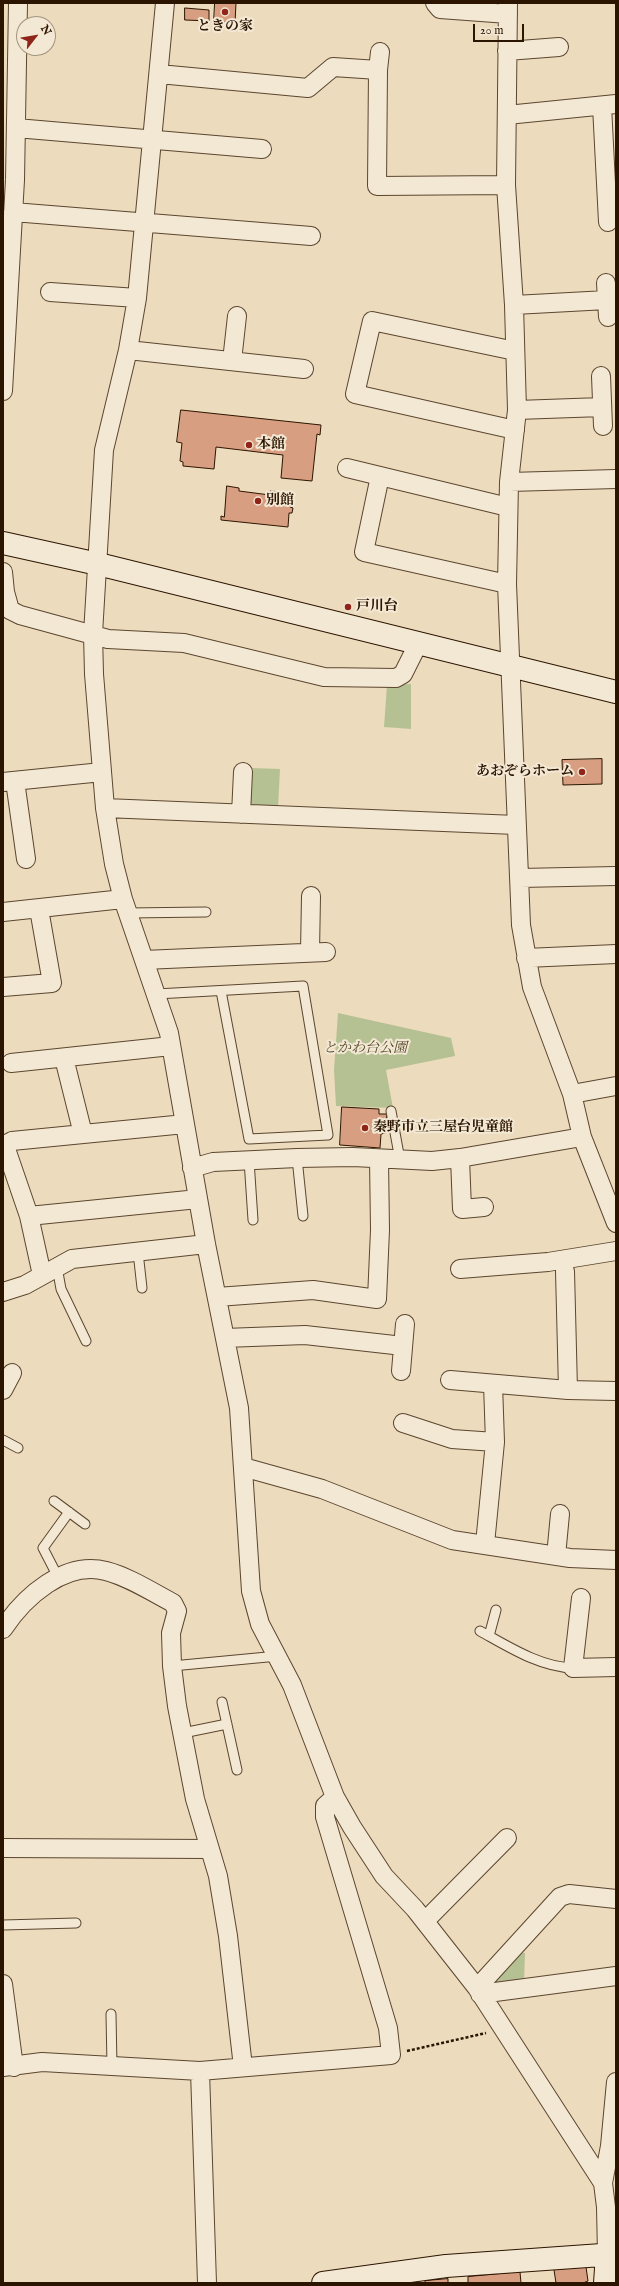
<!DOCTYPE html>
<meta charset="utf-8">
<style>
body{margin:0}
#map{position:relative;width:619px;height:2286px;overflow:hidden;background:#ecdbbd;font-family:"IM FELL English",serif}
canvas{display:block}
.frame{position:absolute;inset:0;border:4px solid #2c1500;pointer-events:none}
.north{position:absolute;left:16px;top:16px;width:40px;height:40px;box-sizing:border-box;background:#f3e8d4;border:1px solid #a3947f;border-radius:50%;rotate:59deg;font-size:11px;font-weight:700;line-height:16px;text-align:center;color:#2c1500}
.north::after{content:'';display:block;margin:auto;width:14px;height:18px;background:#8f2418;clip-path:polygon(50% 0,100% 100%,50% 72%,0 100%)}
.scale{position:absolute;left:473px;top:24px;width:51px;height:18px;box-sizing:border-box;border:2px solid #2c1500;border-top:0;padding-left:5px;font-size:12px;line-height:14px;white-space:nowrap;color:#2c1500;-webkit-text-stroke:3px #f3e8d4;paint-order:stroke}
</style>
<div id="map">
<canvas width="619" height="2286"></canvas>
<div class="frame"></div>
<div class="north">N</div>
<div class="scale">20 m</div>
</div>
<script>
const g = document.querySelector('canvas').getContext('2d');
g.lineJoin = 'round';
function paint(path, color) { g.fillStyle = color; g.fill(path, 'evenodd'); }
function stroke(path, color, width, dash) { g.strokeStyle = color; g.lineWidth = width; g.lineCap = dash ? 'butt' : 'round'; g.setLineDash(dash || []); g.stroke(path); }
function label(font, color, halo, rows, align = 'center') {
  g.font = font + ' "IM FELL English","Noto Serif JP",serif'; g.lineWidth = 4; g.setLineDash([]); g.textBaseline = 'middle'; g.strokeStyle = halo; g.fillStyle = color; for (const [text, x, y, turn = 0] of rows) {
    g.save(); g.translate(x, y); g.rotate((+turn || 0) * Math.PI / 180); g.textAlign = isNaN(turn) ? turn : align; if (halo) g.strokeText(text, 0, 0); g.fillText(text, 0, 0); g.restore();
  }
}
paint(new Path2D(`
 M411,684V729L384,727L387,685Z
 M251,768L280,769L278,808L254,807L249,801Z
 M338,1013L451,1038L455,1056L386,1070L393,1108L336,1106L334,1070Z
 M518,1952L525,1953L524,1982L497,1984L494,1978Z`), '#b5c193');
const building = new Path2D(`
 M215,3H236L235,23L214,21Z
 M185,8L209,10V21L185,20Z
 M181,410L321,425L320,435L317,434L312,481L281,478L283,455L216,447L214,469L183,466V462L180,461L182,443L177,442Z
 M227,486L239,488V491L270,495V491L291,493L290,507L293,508L292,513H289L288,527L221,520V516L224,517Z
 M602,759V784L563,785L562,760Z
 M342,1107L379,1109V1114H387L386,1122L390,1123L389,1132L381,1134L380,1148L340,1145Z
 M586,2267L588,2281L583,2283H556L554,2270Z
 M520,2272L521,2283H468V2277Z
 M448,2279V2283H425V2281Z`);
paint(building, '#d89e82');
stroke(building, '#2c1500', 1);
const lane = new Path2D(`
 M128,913L206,912
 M156,994L303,986L328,1135L249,1139L221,991
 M391,1111L400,1160
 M297,1158L303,1216
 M249,1160L253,1220
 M138,1252L142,1288
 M57,1267L61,1289L86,1341
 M3,1440L18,1448
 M54,1501L85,1524
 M58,1577L43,1548L69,1512
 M480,1631C509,1647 540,1667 573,1668
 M489,1636L496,1610
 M172,1666L278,1656
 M222,1702L237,1770
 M183,1733L227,1724
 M3,1925L76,1923
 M111,2014L112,2066`);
const street = new Path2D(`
 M165,3L137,298L128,350L104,450L93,634L94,674L105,808L114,864L123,899L169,1033L206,1244L239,1408L251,1591L260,1624L292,1685L335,1797L352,1827L384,1876L415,1909L477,1988L603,2183
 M435,3L440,9L508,14
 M508,3L506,185L514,305L517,410L509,482L507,584L521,925L532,987L572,1094L582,1137L616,1223
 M507,51L559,47
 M378,70L380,52
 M159,74L308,88L333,67L378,70L377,186L506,185
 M602,106L608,222
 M507,115L616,104
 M16,128L262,149
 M13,212L311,236
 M606,283L608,317
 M50,292L137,298
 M514,305L607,300
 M128,350L304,369
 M515,351L372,321L355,394L515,430
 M232,361L237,316
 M601,376L603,426
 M3,391L15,180L18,3
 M517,410L602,407
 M347,468L508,507
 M380,476L364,552L507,584
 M509,482L616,479
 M3,572L5,592L10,610L20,615L108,639L184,643L324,677L396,678L403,674L418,644
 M15,781L26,859
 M3,782L102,772
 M105,808L516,825
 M241,814L243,772
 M520,878L616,876
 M3,912L123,899
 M310,952L311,896
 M526,958L616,954
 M144,960L326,952
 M3,987L52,983L39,909
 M64,1058L83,1134
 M11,1063L171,1046
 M572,1094L616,1086
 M3,1146L12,1141L185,1124
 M5,1146L29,1216L42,1275
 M460,1158L462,1209L484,1207
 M192,1168L213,1162L297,1158L353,1157L432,1161L460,1158L582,1137
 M29,1216L198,1199
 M460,1269L548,1262L616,1251
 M565,1271L568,1390
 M3,1292L25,1285L72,1259L206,1244
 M217,1297L313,1290L377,1299L380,1230L379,1159
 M225,1338L305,1335L403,1346
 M401,1371L405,1324
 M450,1380L568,1390L616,1391
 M3,1390L12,1373
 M403,1423L452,1439L495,1442
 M243,1467L322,1489L452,1540L570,1558L616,1560
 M485,1544L495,1442L493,1384
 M556,1556L560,1514
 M581,1598L573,1668L616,1667
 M3,1629C24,1597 65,1560 106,1571C129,1577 152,1592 173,1603L177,1611L171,1633L172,1666L177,1706L195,1799L218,1876L228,1936L243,2067
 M3,1848L209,1849
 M425,1921L507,1838
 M3,1984L14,2067
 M477,1988L560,1897L569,1894L616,1899
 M480,1994L616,1976
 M3,2067L42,2062L200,2071L391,2055L388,2028L325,1817V1806L335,1797
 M200,2071L207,2283
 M607,2254L606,2207L603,2183L610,2146L616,2082`);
const secondary = new Path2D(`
 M3,543L98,564L616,692
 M323,2283L446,2266L616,2254
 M605,2283L607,2254`);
stroke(lane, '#5c462f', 11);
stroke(street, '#5c462f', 20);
stroke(secondary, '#2c1500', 24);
stroke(new Path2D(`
 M407,2051L486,2033`), '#2c1500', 2.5, [3, 2]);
stroke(lane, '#f3e8d4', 9);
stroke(street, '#f3e8d4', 18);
stroke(secondary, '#f3e8d4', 22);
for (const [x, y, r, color] of [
 [225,12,4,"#8f2418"],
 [249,445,4,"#8f2418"],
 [258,501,4,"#8f2418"],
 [348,607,4,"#8f2418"],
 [582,772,4,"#8f2418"],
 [365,1128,4,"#8f2418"]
]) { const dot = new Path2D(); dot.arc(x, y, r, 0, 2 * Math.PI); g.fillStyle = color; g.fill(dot); stroke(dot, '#f3e8d4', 1.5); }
label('bold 14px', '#2c1500', '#f3e8d4', [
 ["ときの家",225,27,"center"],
 ["本館",257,445],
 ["別館",266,501],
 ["戸川台",356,607],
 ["あおぞらホーム",574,772,"right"],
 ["秦野市立三屋台児童館",373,1128]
], 'left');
label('italic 14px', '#55492c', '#f3e8d4', [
 ["とかわ台公園",365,1049]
]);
</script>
